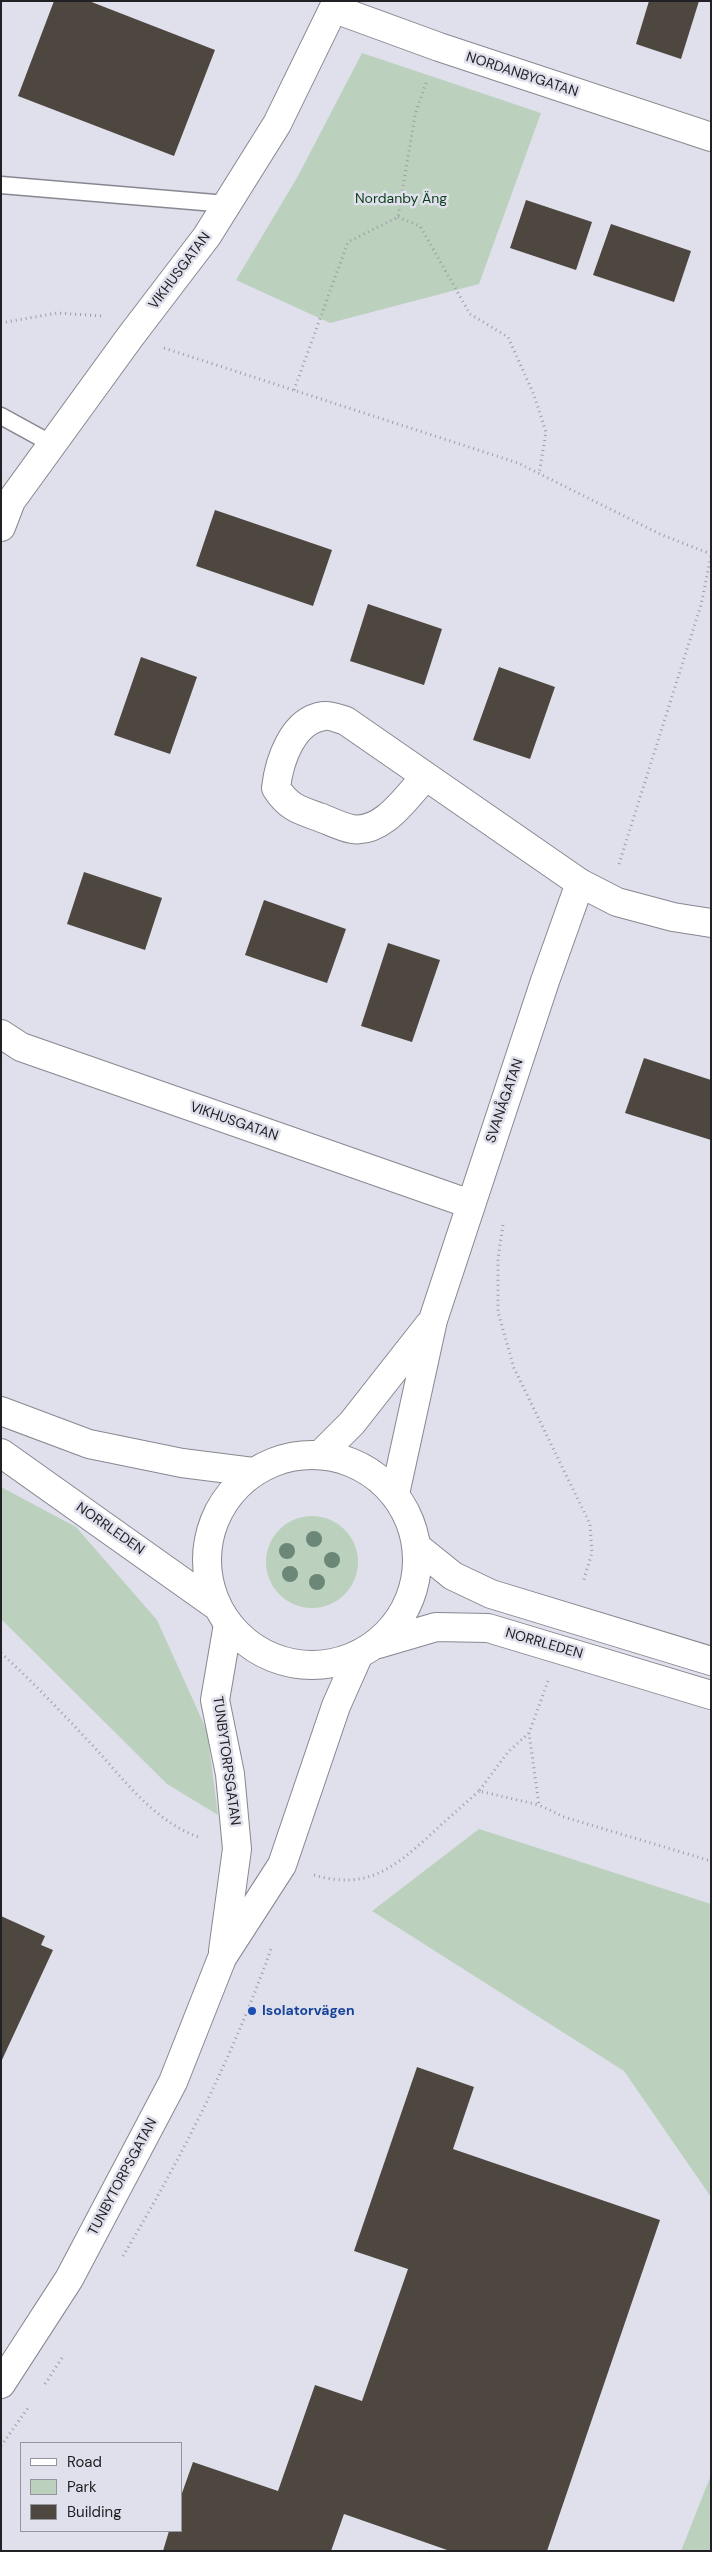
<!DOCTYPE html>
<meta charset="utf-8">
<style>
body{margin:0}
#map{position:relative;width:712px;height:2552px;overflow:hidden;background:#dfe0eb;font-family:"DM Sans",sans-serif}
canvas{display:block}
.frame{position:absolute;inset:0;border:2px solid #212125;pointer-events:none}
.legend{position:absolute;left:20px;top:2442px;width:162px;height:90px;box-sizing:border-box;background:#dfe0eb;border:1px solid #93949c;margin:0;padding:6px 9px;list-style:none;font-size:15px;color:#212125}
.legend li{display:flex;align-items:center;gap:10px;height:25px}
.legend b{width:25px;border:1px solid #93949c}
</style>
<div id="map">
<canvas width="712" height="2552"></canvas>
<div class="frame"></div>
<ul class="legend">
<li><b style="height:6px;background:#fff"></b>Road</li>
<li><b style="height:14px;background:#bbd1bd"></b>Park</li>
<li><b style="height:14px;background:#4e4740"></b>Building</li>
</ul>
</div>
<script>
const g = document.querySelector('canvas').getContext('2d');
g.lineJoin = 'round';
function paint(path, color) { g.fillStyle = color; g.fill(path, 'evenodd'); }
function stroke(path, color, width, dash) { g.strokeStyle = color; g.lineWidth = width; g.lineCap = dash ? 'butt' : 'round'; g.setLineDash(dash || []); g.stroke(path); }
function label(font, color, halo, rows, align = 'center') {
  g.font = font + ' "DM Sans",sans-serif'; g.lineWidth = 5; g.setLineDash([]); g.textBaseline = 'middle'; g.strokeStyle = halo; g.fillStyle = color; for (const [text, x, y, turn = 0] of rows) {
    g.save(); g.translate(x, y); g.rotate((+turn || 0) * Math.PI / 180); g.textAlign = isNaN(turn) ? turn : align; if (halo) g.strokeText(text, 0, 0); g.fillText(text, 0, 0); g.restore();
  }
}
paint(new Path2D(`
 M362,53L541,113L479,284L330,323L236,280L298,176Z
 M1,1487L76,1527L157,1620L207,1731L218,1815L167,1784L1,1619Z
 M266 1562a46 46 0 1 1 92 0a46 46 0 1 1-92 0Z
 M479,1829L711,1904V2197L624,2071L372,1911Z
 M711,2475V2551H681Z`), '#bbd1bd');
paint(new Path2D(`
 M54,1H89L215,50L174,156L18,96Z
 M649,1H699L681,59L636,44Z
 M526,200L592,222L576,270L510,248Z
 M611,224L691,251L674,302L593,275Z
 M215,510L332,550L313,606L196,566Z
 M368,604L442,629L424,685L350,661Z
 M141,657L197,677L170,754L114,735Z
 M499,667L555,687L530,759L473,740Z
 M84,872L162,898L145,950L67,924Z
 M264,900L346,929L327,983L245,955Z
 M388,943L440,960L412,1042L361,1026Z
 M644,1058L711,1080V1140L625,1113Z
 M1,1916L45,1936L41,1945L53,1950L1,2062Z
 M417,2067L474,2087L453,2149L660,2220L547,2551H450L344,2514L331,2551H163L169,2531H181V2496L193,2462L278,2491L315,2385L362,2401L408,2269L354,2251Z`), '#4e4740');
const lane = new Path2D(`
 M1,185L227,204
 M1,416L52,444`);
const street = new Path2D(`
 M335,9L439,47L711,137
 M1,527L11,501L130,337L207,236L277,124L337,1
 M425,777C407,796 383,834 352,829C341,827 330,821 319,817C299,810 288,807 276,788C279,762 292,720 324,716C330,715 340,719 346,721L580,883L617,902L673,917L711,923
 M1,1034L21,1047L470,1204
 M321,1454L352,1423L429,1325
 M395,1494L433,1320L545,981L580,883
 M223,1951L237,1849L230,1774L215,1700L228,1624
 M1,2384L69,2279L173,2082L222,1958L282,1865L336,1706L359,1654`);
const secondary = new Path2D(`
 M1,1411L89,1444L182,1463L253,1472
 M1,1453L218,1607
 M207 1560a105 105 0 1 1 210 0a105 105 0 1 1-210 0Z
 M417,1547L453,1576L491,1594L711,1661
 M378,1644L436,1627L488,1628L711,1695`);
stroke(lane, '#878791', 19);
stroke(street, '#878791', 30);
stroke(secondary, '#878791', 30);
stroke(new Path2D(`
 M398,217L420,226L470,314L508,337L534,395L546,432L539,474
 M1,323L57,313L102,316
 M164,348L518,463L662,535L711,554
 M294,390L348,242L398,217L415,115L427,80
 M619,864L701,605L711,556
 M503,1225L498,1259V1312L514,1368L590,1524L592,1553L583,1582
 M1,1653C34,1683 64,1715 95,1748C125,1781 156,1823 201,1838
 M548,1681L529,1733L539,1805L564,1817L711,1861
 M529,1733L508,1752L479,1791L539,1805
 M314,1875C365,1890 391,1870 427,1838C444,1822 461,1807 479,1791
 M123,2256C181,2159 233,2056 271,1949
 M45,2384L62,2358
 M1,2446L28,2408`), '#9c9da6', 3, [1, 4]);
stroke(lane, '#fff', 16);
stroke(street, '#fff', 28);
stroke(secondary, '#fff', 28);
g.fillStyle = '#6a8778';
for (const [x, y] of [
 [314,1539],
 [287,1551],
 [332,1560],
 [290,1574],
 [317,1582]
]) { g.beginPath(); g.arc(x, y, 8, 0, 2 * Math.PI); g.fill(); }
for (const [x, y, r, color] of [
 [252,2011,5,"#1a4fb4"]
]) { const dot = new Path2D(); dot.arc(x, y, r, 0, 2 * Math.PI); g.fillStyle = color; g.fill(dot); stroke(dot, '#dfe0eb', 2); }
label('14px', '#212125', '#dfe0eb', [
 ["NORDANBYGATAN",522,75,18],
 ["VIKHUSGATAN",180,271,-53],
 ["SVANÅGATAN",505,1101,-71],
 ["VIKHUSGATAN",234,1122,19],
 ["NORRLEDEN",110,1529,35],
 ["NORRLEDEN",544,1644,16],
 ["TUNBYTORPSGATAN",226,1761,82],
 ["TUNBYTORPSGATAN",123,2177,-62]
]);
label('14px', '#0a3e19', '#dfe0eb', [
 ["Nordanby Äng",401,199]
]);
label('bold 14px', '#164399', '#dfe0eb', [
 ["Isolatorvägen",262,2011]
], 'left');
</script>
